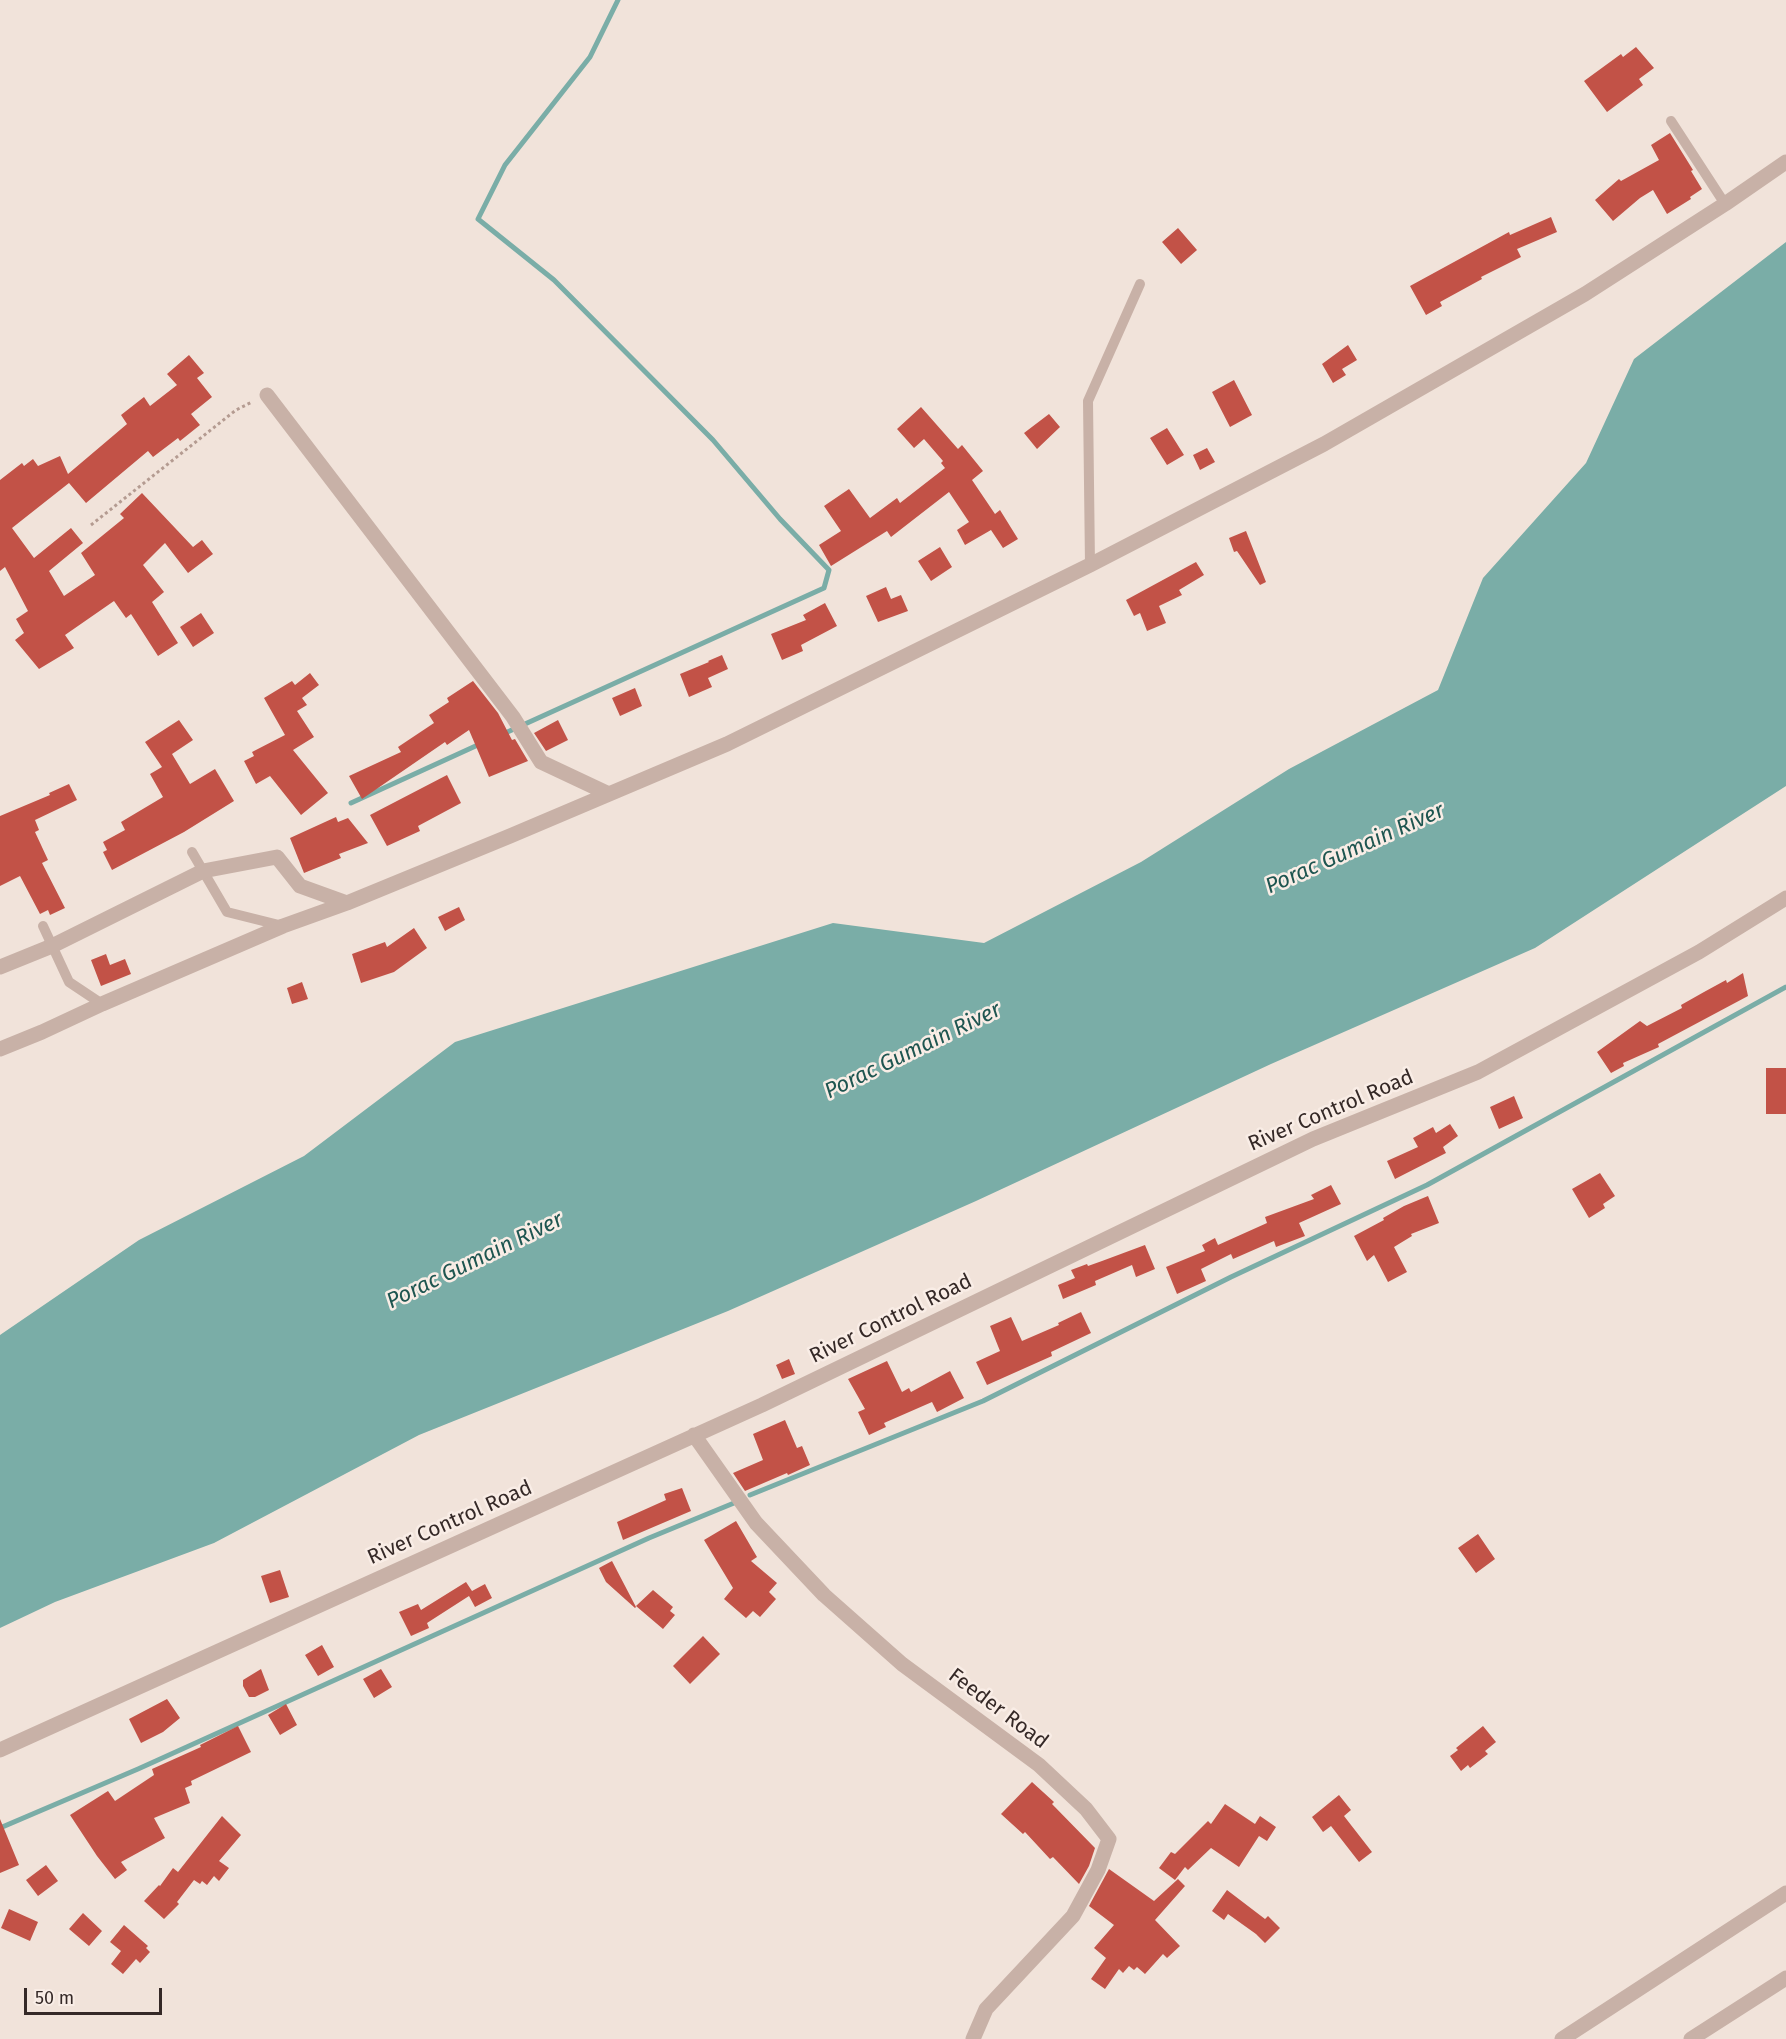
<!DOCTYPE html>
<style>
body{margin:0}
#map{position:relative;width:1786px;height:2039px;overflow:hidden;background:#f1e3da;font-family:"Fira Sans",sans-serif}
canvas{display:block}
.scale{position:absolute;left:24px;top:1988px;width:138px;height:27px;box-sizing:border-box;border:3px solid #352927;border-top:0;padding-left:8px;font-size:18px;line-height:21px;white-space:nowrap;color:#352927;-webkit-text-stroke:4px #f9ede6;paint-order:stroke}
</style>
<div id="map">
<canvas width="1786" height="2039"></canvas>
<div class="scale">50 m</div>
</div>
<script>
const g = document.querySelector('canvas').getContext('2d');
g.lineJoin = 'round';
function paint(path, color) { g.fillStyle = color; g.fill(path, 'evenodd'); }
function stroke(path, color, width, dash) { g.strokeStyle = color; g.lineWidth = width; g.lineCap = dash ? 'butt' : 'round'; g.setLineDash(dash || []); g.stroke(path); }
function label(font, color, halo, rows, align = 'center') {
  g.font = font + ' "Fira Sans",sans-serif'; g.lineWidth = 5; g.setLineDash([]); g.textBaseline = 'middle'; g.strokeStyle = halo; g.fillStyle = color; for (const [text, x, y, turn = 0] of rows) {
    g.save(); g.translate(x, y); g.rotate((+turn || 0) * Math.PI / 180); g.textAlign = isNaN(turn) ? turn : align; if (halo) g.strokeText(text, 0, 0); g.fillText(text, 0, 0); g.restore();
  }
}
paint(new Path2D(`
 M1786,242V786L1535,948L1271,1064L976,1201L728,1311L419,1435L214,1543L55,1602L0,1628V1335L139,1240L304,1156L455,1042L833,923L984,943L1141,862L1289,769L1438,690L1483,578L1586,463L1634,359Z`), '#7aada7');
stroke(new Path2D(`
 M503,734L824,588L829,570L780,519L713,440L554,280L478,219L505,165L590,57L618,0
 M351,803L480,744
 M750,1495L983,1401L1231,1277L1427,1185L1786,987
 M0,1828L138,1769L649,1538L734,1503`), '#7aada7', 5);
paint(new Path2D(`
 M1636,47L1654,68L1639,79L1643,85L1607,112L1584,81L1621,54L1623,57Z
 M1670,133L1693,170L1691,171L1702,189L1690,197L1691,199L1667,214L1653,190L1640,198L1613,221L1595,200L1619,179L1621,181L1659,160L1651,145Z
 M1551,217L1557,232L1517,249L1521,257L1481,277L1482,279L1440,302L1442,306L1426,315L1410,286L1509,232L1510,235Z
 M1178,228L1197,250L1181,264L1162,242Z
 M1348,345L1357,360L1342,369L1346,375L1333,383L1322,364Z
 M189,355L204,373L197,378L212,397L191,414L200,425L180,441L178,438L153,457L148,451L86,503L69,483L12,528L34,558L71,528L83,543L49,571L64,596L95,575L81,553L124,518L120,514L142,493L193,547L202,540L213,554L188,573L165,543L143,565L164,592L152,602L178,643L158,656L131,614L126,618L114,601L65,635L74,648L39,669L15,640L24,633L16,619L28,611L5,567L0,571V480L22,463L24,466L33,459L38,466L60,456L68,474L127,424L121,415L144,397L150,406L177,385L167,374Z
 M1234,380L1252,415L1230,427L1212,392Z
 M921,407L958,449L962,445L983,471L972,480L995,514L1000,510L1018,539L1003,548L991,530L965,545L957,530L969,522L949,492L891,537L887,531L831,566L819,545L841,531L824,506L849,489L870,518L897,498L900,503L945,468L941,463L943,461L924,439L914,448L897,429Z
 M1049,414L1060,427L1037,449L1024,433Z
 M1167,428L1184,455L1167,465L1150,438Z
 M1207,448L1215,462L1200,470L1193,455Z
 M1246,531L1266,582L1260,585L1237,551L1234,552L1229,538Z
 M940,547L952,567L931,581L918,561Z
 M1196,562L1204,575L1179,590L1182,595L1159,606L1166,623L1147,631L1140,613L1134,616L1126,600Z
 M886,587L891,599L901,595L908,611L878,622L866,596Z
 M825,603L837,626L801,645L803,651L782,660L771,634L806,620L803,615Z
 M201,613L214,633L193,647L180,627Z
 M722,655L728,669L708,678L712,687L689,697L680,674L709,662L708,661Z
 M310,673L319,685L302,698L307,705L297,711L314,737L293,750L328,793L301,815L270,776L256,784L244,761L254,756L252,752L285,735L264,698L292,681L295,685Z
 M473,681L498,713L512,740L515,739L528,761L489,777L469,730L447,745L445,742L362,799L349,776L401,752L398,747L434,723L429,715L449,702L447,698Z
 M635,688L642,706L620,716L612,698Z
 M179,720L193,740L172,754L190,784L215,769L234,801L184,832L112,870L103,852L107,850L103,842L125,830L121,822L163,797L150,774L162,767L145,742Z
 M558,720L568,740L546,751L534,733Z
 M447,775L461,803L418,826L420,831L387,846L370,815Z
 M69,784L77,800L35,820L39,830L35,832L48,860L42,863L65,908L50,915L48,910L40,914L20,876L0,886V816L50,795L49,793Z
 M336,817L338,822L348,818L368,843L339,854L341,858L304,873L290,838Z
 M459,907L465,920L445,931L438,917Z
 M414,928L427,948L394,972L361,983L352,954L385,942L387,947Z
 M106,954L110,965L125,959L131,974L101,986L91,960Z
 M1743,973L1748,996L1658,1044L1659,1047L1623,1063L1624,1066L1611,1073L1597,1052L1640,1021L1647,1026L1682,1008L1681,1005L1704,992L1726,980L1727,983Z
 M302,982L308,999L292,1004L287,988Z
 M1766,1068H1786V1114H1766Z
 M1514,1096L1523,1118L1499,1129L1490,1107Z
 M1450,1124L1458,1136L1443,1147L1446,1153L1395,1179L1387,1161L1418,1147L1413,1138L1433,1127L1436,1133Z
 M1600,1173L1615,1196L1603,1204L1605,1208L1589,1218L1572,1189Z
 M1331,1185L1341,1204L1299,1223L1305,1236L1276,1247L1274,1241L1233,1259L1231,1254L1201,1269L1206,1281L1177,1294L1166,1267L1205,1251L1202,1245L1215,1238L1218,1245L1267,1223L1265,1217L1314,1199L1311,1195Z
 M1428,1196L1439,1223L1411,1234L1412,1236L1394,1247L1407,1272L1388,1282L1374,1255L1367,1261L1354,1236L1384,1220L1383,1218L1404,1206Z
 M1145,1245L1155,1269L1136,1277L1132,1265L1095,1281L1096,1285L1063,1299L1058,1285L1075,1278L1071,1270L1087,1264L1088,1266L1102,1261Z
 M1081,1312L1091,1333L1051,1352L1052,1356L987,1385L976,1362L1000,1351L990,1326L1011,1317L1022,1341L1059,1325L1058,1323Z
 M789,1359L795,1374L782,1379L776,1365Z
 M887,1361L902,1392L909,1388L911,1392L950,1371L964,1398L937,1412L932,1402L884,1423L886,1427L869,1435L858,1412L865,1409L848,1379Z
 M785,1420L797,1448L802,1446L810,1465L788,1475L787,1473L745,1491L733,1473L763,1460L753,1434Z
 M682,1488L691,1511L623,1540L617,1522L666,1500L664,1494Z
 M736,1521L757,1557L751,1561L777,1583L769,1592L776,1599L760,1617L753,1611L746,1618L724,1599L733,1588L704,1540Z
 M1478,1534L1495,1559L1476,1573L1458,1548Z
 M612,1561L636,1607L635,1608L606,1582L599,1568Z
 M280,1570L289,1597L270,1603L261,1576Z
 M466,1582L472,1591L485,1584L492,1598L475,1607L469,1596L427,1623L429,1628L411,1636L399,1612L418,1604L421,1610Z
 M653,1590L673,1607L670,1611L675,1615L663,1629L636,1606Z
 M703,1636L720,1654L690,1684L673,1666Z
 M322,1645L334,1667L318,1676L305,1655Z
 M261,1669L269,1690L255,1697H249L243,1686V1680Z
 M381,1669L392,1687L374,1698L363,1679Z
 M167,1699L180,1718L163,1732L141,1743L129,1719Z
 M286,1704L297,1725L280,1735L268,1715Z
 M238,1726L251,1752L191,1781L192,1785L185,1788L190,1803L154,1818L165,1838L121,1862L127,1870L115,1879L97,1856L70,1815L108,1791L115,1801L154,1775L152,1769L201,1747L200,1745Z
 M1483,1726L1496,1742L1485,1751L1488,1754L1470,1768L1468,1765L1461,1771L1450,1756L1458,1750L1456,1748Z
 M1032,1782L1054,1802L1052,1804L1095,1848L1089,1866L1079,1884L1053,1857L1050,1859L1025,1832L1023,1834L1001,1814Z
 M1339,1795L1351,1810L1344,1816L1372,1852L1359,1862L1331,1826L1323,1832L1312,1817Z
 M1225,1804L1255,1824L1260,1816L1276,1827L1267,1841L1259,1836L1239,1867L1211,1848L1188,1870L1185,1867L1175,1880L1159,1868L1171,1852L1175,1854L1208,1821L1211,1824Z
 M222,1816L241,1835L219,1861L229,1868L219,1881L214,1876L207,1885L202,1881L200,1884L194,1880L177,1902L179,1904L164,1919L144,1901L159,1885L160,1886L173,1868L178,1872Z
 M0,1819L19,1865L0,1873Z
 M46,1865L58,1881L38,1896L26,1880Z
 M1109,1869L1154,1901L1178,1879L1185,1886L1155,1920L1180,1946L1167,1958L1163,1954L1145,1974L1137,1967L1134,1970L1129,1966L1123,1973L1119,1969L1105,1989L1091,1979L1106,1958L1094,1948L1114,1925L1089,1906Z
 M1227,1890L1265,1919L1268,1916L1280,1928L1265,1943L1256,1934L1228,1914L1224,1920L1212,1911Z
 M9,1909L38,1922L30,1941L1,1928Z
 M83,1913L102,1931L89,1946L69,1929Z
 M124,1925L148,1946L146,1948L150,1952L140,1963L136,1959L123,1974L111,1964L121,1951L110,1942Z`), '#c25247');
stroke(new Path2D(`
 M91,525L236,410L252,402`), '#b49b91', 3, [3, 3]);
stroke(new Path2D(`
 M1671,121L1725,204
 M1090,565L1088,401L1140,284
 M192,852L227,912L283,926
 M43,926L69,982L102,1004`), '#c8b1a7', 10);
stroke(new Path2D(`
 M267,395L513,717L541,762L609,794
 M0,967L52,946L203,871L277,857L300,886L347,903
 M0,1049L42,1032L102,1004L283,926L347,903L510,836L727,744L1090,565L1324,444L1585,294L1725,204L1786,162
 M694,1435L756,1523L824,1595L902,1664L1039,1765L1086,1809L1109,1839L1098,1870L1073,1916L986,2009L973,2039
 M0,1750L762,1405L1313,1139L1478,1072L1699,952L1786,898
 M1562,2039L1786,1893
 M1691,2039L1786,1978`), '#c8b1a7', 15);
label('21px', '#352927', '#f9ede6', [
 ["River Control Road",1331,1111,-23],
 ["River Control Road",891,1319,-26],
 ["River Control Road",450,1523,-24],
 ["Feeder Road",998,1709,37]
]);
label('italic 22px', '#1e5550', '#f9ede6', [
 ["Porac Gumain River",1355,849,-24],
 ["Porac Gumain River",913,1051,-26],
 ["Porac Gumain River",475,1261,-26]
]);
</script>
